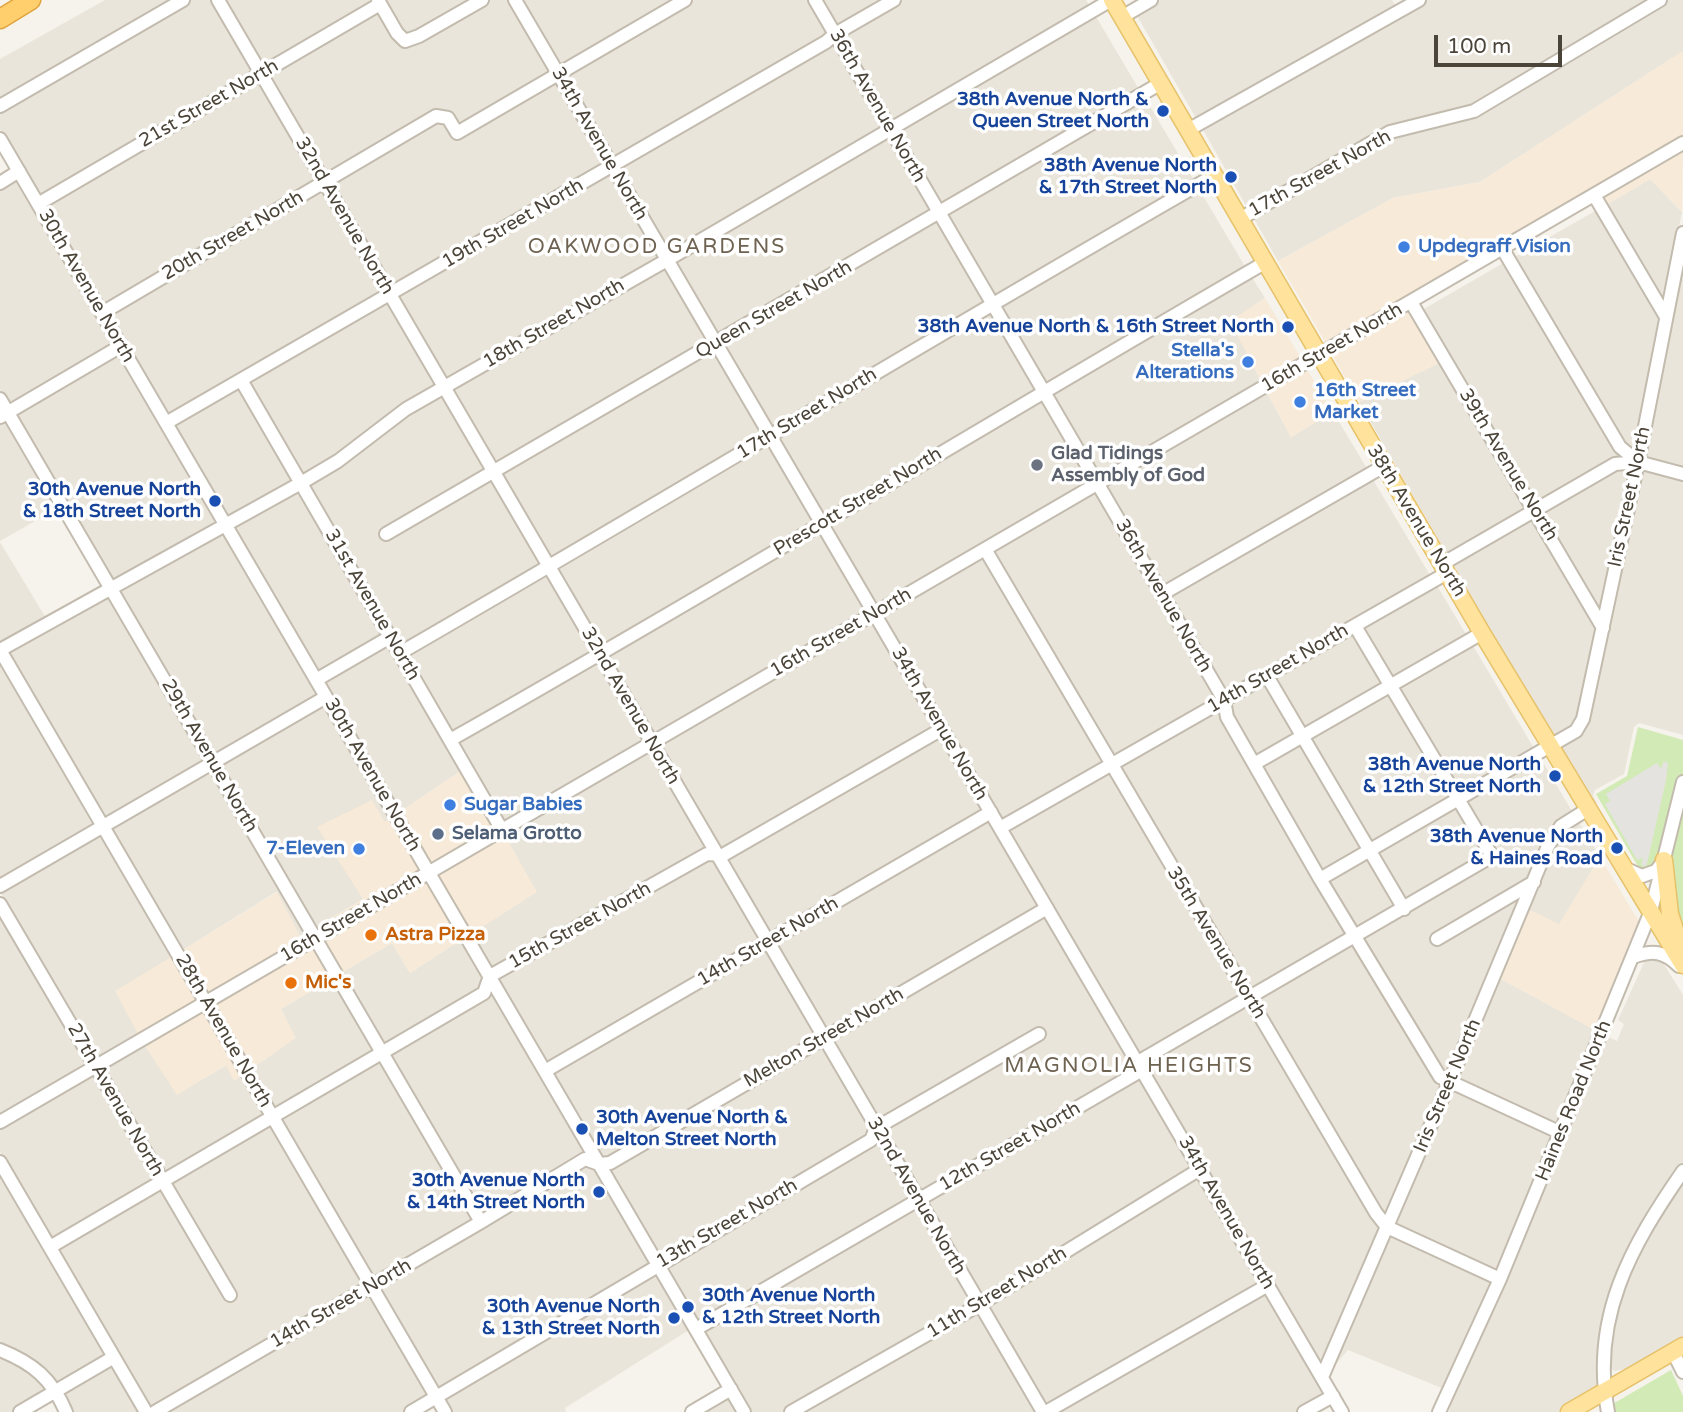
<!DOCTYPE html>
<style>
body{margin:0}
#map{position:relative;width:1683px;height:1412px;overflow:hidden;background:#f6f3ec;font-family:"Varela Round",sans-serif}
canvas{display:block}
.scale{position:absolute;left:1434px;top:35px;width:128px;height:32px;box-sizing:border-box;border:4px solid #4b4439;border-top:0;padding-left:9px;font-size:21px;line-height:24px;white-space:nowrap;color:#4b4439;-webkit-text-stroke:5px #fff;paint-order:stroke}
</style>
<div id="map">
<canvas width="1683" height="1412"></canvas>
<div class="scale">100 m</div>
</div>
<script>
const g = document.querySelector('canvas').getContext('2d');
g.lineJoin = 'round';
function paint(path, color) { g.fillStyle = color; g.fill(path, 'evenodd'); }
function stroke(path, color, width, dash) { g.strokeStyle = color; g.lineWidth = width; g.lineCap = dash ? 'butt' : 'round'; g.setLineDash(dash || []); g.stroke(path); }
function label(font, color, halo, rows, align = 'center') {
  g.font = font + ' "Varela Round",sans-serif'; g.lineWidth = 7; g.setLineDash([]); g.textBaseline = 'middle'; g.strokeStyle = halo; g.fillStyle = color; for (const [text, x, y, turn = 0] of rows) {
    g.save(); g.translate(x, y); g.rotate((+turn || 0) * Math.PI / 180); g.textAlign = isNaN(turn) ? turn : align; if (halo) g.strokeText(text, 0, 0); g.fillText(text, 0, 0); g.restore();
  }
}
paint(new Path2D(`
 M105,0H174L0,101V59Z
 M191,0H212L255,73L40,198L0,129V111Z
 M223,0H372L374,3L263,68Z
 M384,0H473L407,36L401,30Z
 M491,0H509L552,74L459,127L449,113L327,177L268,76L378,11L402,46L405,47Z
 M521,0H676L561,69Z
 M694,0H809L829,34L614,160L565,76Z
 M821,0H885L837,28Z
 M903,0H1086L1090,7L893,123L842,36Z
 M1160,0H1392L1397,8L1197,120L1136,14Z
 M1428,0H1652L1472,107L1433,118L1248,209L1202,128Z
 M1669,0H1683V51L1480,182L1393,198L1278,261L1253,217L1392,136L1476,115Z
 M1095,15L1140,91L942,206L897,130Z
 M834,41L884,128L669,254L619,167Z
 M259,81L318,182L104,306L45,205Z
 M557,81L606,165L392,289L331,184L436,121L445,122L453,135Z
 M1145,98L1195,182L995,296L946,214Z
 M889,135L933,211L718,338L674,261Z
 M610,172L661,258L445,381L397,297Z
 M17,178L115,345L10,406L0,389V188Z
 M1650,179L1682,212L1664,303L1606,205Z
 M322,189L384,294L168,417L108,314Z
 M1199,189L1246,268L1046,384L999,304Z
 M1597,210L1661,318L1635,454L1624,444L1513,258Z
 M938,219L986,301L772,430L723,345Z
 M1683,257V470L1644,459Z
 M1505,262L1624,458L1537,504L1422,310Z
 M665,266L710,342L496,466L450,388Z
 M1251,276L1265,298L1231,322L1262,383L1101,477L1051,392Z
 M388,302L437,385L336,457L303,477L247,381Z
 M990,309L1038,389L824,518L777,437Z
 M714,350L764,435L550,561L500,474Z
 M119,352L219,523L114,584L14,414Z
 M1441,362L1529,509L1448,556L1359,402Z
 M239,386L294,482L228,520L173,424Z
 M1266,391L1291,437L1333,412L1368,470L1164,588L1105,485Z
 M441,393L487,471L380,533L384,540L491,479L542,566L402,647L307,485L409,413Z
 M1042,397L1092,482L876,607L828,525Z
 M6,419L58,508L0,541V422Z
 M768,442L815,523L603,649L555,568Z
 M1633,467L1601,615L1542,512L1617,469Z
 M1642,468L1683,479V735L1639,723L1634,727L1624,774L1595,790L1593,796L1597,803L1592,806L1558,746L1579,734L1609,630Z
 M1372,478L1431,577L1226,694L1169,595Z
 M299,490L384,636L318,673L233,527Z
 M1096,490L1217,699L1113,758L991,551Z
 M1533,517L1598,630L1579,718L1573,727L1554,739L1452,563Z
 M820,530L868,612L654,737L607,657Z
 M223,531L320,696L215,756L118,591Z
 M0,542L46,618L2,644L0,640Z
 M983,556L1105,763L1002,822L881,615Z
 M546,574L594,654L452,734L406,655Z
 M1436,584L1467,636L1392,679L1361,627Z
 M110,596L206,761L105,821L6,651Z
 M872,620L935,727L720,850L658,744Z
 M1353,632L1384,684L1303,730L1273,677Z
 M388,643L462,770L400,812L323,681Z
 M1472,644L1535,750L1460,793L1397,687Z
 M0,660L97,826L0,881Z
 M598,662L645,742L504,824L457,742Z
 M1265,682L1295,735L1256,758L1231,715L1229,702Z
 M1388,692L1452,798L1371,844L1308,737Z
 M324,703L391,818L385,822L363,899L315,928L219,764Z
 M1220,708L1347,934L1250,990L1118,766Z
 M940,735L984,811L770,936L726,859Z
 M1299,742L1363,849L1322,872L1261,766Z
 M650,749L709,850L492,970L471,934L536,892L504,834Z
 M1540,757L1573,813L1530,879L1431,937L1435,944L1524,893L1447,1076L1443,1074L1361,937L1498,857L1465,801Z
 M210,769L306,933L300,936L276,892L181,951L110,828Z
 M1109,771L1241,995L1140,1056L1007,829Z
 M1456,806L1487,857L1407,905L1376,852Z
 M989,819L1040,907L826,1031L774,943Z
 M1578,821L1600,857L1559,925L1528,909L1540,884L1552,848L1564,830Z
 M101,833L173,956L139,1036L97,1060L0,891Z
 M1367,857L1396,905L1355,929L1327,880Z
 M708,859H714L761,941L547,1065L496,978Z
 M0,913L89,1065L0,1117Z
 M1045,914L1136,1069L920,1193L883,1130L1045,1036L1041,1028L878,1122L830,1039Z
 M462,939L485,977L480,990L385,1047L341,973L392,943L410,973Z
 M1351,941L1443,1085L1386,1218L1254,998Z
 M1652,945L1683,995V1162L1659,1198L1623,1262L1608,1297L1601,1330L1597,1362L1599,1389L1560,1412H1449L1453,1393L1606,1036L1617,1041L1624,1024L1618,1020Z
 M766,948L817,1036L609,1158L602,1159L552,1073Z
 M333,978L376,1052L275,1110L251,1069L295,1038L281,1009Z
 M1499,978L1597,1031L1559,1126L1455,1081Z
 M491,988L589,1155L483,1216L389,1055Z
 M1246,1003L1381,1228L1321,1366L1144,1064Z
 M144,1044L177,1094L227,1065L243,1075L266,1116L165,1176L102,1068Z
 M822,1044L871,1129L867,1137L660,1258L607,1168Z
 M380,1060L475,1221L374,1279L279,1118Z
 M93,1073L156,1181L52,1241L0,1152V1127Z
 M1140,1077L1194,1168L981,1299L924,1201Z
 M1452,1090L1555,1135L1497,1273L1393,1225Z
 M271,1123L365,1284L150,1409L56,1249L161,1188L229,1301L237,1296L169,1183Z
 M877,1139L911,1198L698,1322L665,1265Z
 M585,1164L594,1167L652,1263L439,1391L378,1287Z
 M0,1172L108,1356L58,1385L0,1345Z
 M1198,1176L1261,1283L1045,1407L985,1306Z
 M1683,1179V1337L1625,1369L1615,1371L1608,1367L1611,1328L1644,1240Z
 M915,1206L972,1304L782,1412H750L702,1330Z
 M1389,1233L1494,1282L1444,1389L1348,1350L1328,1373Z
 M656,1270L724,1388L723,1389L689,1330L565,1408L566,1412H451L443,1398Z
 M1265,1291L1326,1394L1296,1412H1055Z
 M370,1292L430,1396L403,1412H163Z
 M977,1311L1037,1412H800Z
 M0,1355L32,1372L49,1390L12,1412H0Z
 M112,1363L140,1412H71L63,1392Z
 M729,1395L739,1412H701Z`), '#eae5da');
paint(new Path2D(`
 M1683,51V138L1327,345L1278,261L1393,198L1480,182Z
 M1683,148L1682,212L1650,179L1606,205L1601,196Z
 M1265,298L1302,360L1262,383L1230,321Z
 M1409,308L1441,362L1359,402L1331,353Z
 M1306,368L1333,412L1291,437L1266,391Z
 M462,770L496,829L431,866L400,812Z
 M372,800L385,822L391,818L423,871L318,932L315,928L363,899L317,827Z
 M504,834L537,892L471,934L436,874Z
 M1600,857L1641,925L1597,1031L1499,978L1528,909L1559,924Z
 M427,879L462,939L410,973L392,943L341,973L322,940Z
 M277,892L300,936L306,933L309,937L208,996L181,951Z
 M313,945L333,978L281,1009L296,1038L251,1069L212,1004Z
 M173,956L199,1001L139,1036L115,991Z
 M204,1009L243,1075L234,1081L226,1065L177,1095L144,1044Z`), '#f7ead8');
paint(new Path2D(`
 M1638,727L1683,740V928H1680L1646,870L1641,871L1636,863L1596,794L1627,776Z
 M1671,1370L1683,1396V1412H1613L1611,1405Z`), '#d2eab5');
paint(new Path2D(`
 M1664,761L1668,763L1666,780L1649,855L1646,866L1641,865L1643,858L1637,860L1605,804L1610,801L1606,794L1657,763L1661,769Z`), '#e5e3e0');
const minor = new Path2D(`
 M218,0L1043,1412
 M378,0L397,33L405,41L419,36L482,0
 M515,0L1342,1412
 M815,0L1224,700L1227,717L1320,879L1440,1077L1561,1133
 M1122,17L1151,0
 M0,106L183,0
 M1188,130L1419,0
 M0,139L744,1412
 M0,183L19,171
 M1594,195L1666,317
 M38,204L380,4
 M1240,219L1390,132L1474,111L1660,0
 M1502,248L1620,447L1638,462
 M1411,302L1603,628
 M102,313L436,116L448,118L457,133L685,0
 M241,380L502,830
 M0,399L481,1222
 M0,417L121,346
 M166,423L826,42L835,34L894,0
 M386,534L1161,83
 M985,549L1376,1213L1387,1227L1500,1279
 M1442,564L1615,464L1638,462L1683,474
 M1162,594L1384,466
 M0,650L301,483L338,461L406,409L667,260L1111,0
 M0,650L445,1412
 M400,653C672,496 941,332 1215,175
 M1267,676L1404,909
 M316,680L390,637
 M450,740C724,585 993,420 1266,262
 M1254,764L1482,633
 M1000,828L1447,573
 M1624,868L1642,876L1656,871L1662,863
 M1320,879L1562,739L1576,731L1583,719L1638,462L1683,233
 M0,886L326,697
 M0,904L230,1295
 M1437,939L1534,882
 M1633,957C1653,950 1664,951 1679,966
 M1138,1062L1492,856L1355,626
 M545,1071L991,812
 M0,1122L1683,143
 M0,1162L146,1412
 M50,1247L484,993L490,976L707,854L723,855L942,729
 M696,1329L1142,1070
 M0,1350C33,1363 52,1379 66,1412
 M1673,1352L1683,1372
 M1322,1377L1449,1083L1548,846L1561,826L1588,809
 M20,1412L114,1357
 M155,1412L481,1222L585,1159L599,1164L610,1163L1047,908
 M411,1412L871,1140L876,1128L1039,1034
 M692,1412L731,1389
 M791,1412L979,1305L1200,1169
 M1046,1412L1268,1285
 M1304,1412L1333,1396
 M1439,1412L1500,1279L1651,911L1683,782
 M1608,1412C1590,1318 1631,1246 1683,1171`);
const major = new Path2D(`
 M1112,0L1482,633L1683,965
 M1664,860L1670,914L1681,948
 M1569,1412L1683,1346`);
const highway = new Path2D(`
 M0,19L31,0`);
stroke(minor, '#c2bbae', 16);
stroke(major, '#e6c16a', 19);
stroke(highway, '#e0a43c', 21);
stroke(minor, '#fff', 12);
stroke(major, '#ffe39c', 16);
stroke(highway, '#ffcf6e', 18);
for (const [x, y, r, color] of [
 [1163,111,7,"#1a4fb4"],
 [1231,177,7,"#1a4fb4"],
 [1404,247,7,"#3f7fe0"],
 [1288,327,7,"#1a4fb4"],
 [1248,362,7,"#3f7fe0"],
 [1300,402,7,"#3f7fe0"],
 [1037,465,7,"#6b7280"],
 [215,501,7,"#1a4fb4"],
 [1555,776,7,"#1a4fb4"],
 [450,805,7,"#3f7fe0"],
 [438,834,7,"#5c6f8a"],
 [1617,848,7,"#1a4fb4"],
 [359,849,7,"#3f7fe0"],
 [371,935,7,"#e8710a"],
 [291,983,7,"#e8710a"],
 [582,1129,7,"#1a4fb4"],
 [599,1192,7,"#1a4fb4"],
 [688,1307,7,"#1a4fb4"],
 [674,1318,7,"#1a4fb4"]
]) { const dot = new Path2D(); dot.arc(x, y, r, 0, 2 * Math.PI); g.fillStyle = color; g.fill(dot); stroke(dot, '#fff', 2.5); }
label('bold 19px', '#164399', '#fff', [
 ["38th Avenue North &",1149,100],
 ["Queen Street North",1149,122],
 ["38th Avenue North",1217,166],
 ["& 17th Street North",1217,188],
 ["38th Avenue North & 16th Street North",1274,327],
 ["30th Avenue North",201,490],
 ["& 18th Street North",201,512],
 ["38th Avenue North",1541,765],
 ["& 12th Street North",1541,787],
 ["38th Avenue North",1603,837],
 ["& Haines Road",1603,859],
 ["30th Avenue North &",596,1118,"left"],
 ["Melton Street North",596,1140,"left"],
 ["30th Avenue North",585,1181],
 ["& 14th Street North",585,1203],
 ["30th Avenue North",702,1296,"left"],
 ["& 12th Street North",702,1318,"left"],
 ["30th Avenue North",660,1307],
 ["& 13th Street North",660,1329]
], 'right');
label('19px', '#4b4439', '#fff', [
 ["21st Street North",209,104,-30],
 ["36th Avenue North",877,106,60],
 ["34th Avenue North",599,144,60],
 ["17th Street North",1320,174,-29],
 ["32nd Avenue North",344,216,60],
 ["19th Street North",513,224,-30],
 ["20th Street North",233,236,-30],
 ["30th Avenue North",86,286,60],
 ["Queen Street North",774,310,-30],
 ["18th Street North",554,324,-30],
 ["16th Street North",1332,348,-30],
 ["17th Street North",807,414,-31],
 ["39th Avenue North",1508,465,59],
 ["Iris Street North",1630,497,-78],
 ["Prescott Street North",858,502,-31],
 ["38th Avenue North",1416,521,59],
 ["36th Avenue North",1163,596,60],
 ["31st Avenue North",372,605,60],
 ["16th Street North",841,633,-30],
 ["14th Street North",1278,669,-30],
 ["32nd Avenue North",630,706,60],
 ["34th Avenue North",939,724,60],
 ["29th Avenue North",209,756,60],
 ["30th Avenue North",372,775,60],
 ["16th Street North",351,918,-30],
 ["15th Street North",580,926,-29],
 ["14th Street North",768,942,-30],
 ["35th Avenue North",1216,943,59],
 ["28th Avenue North",223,1031,60],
 ["Melton Street North",824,1038,-30],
 ["Iris Street North",1448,1086,-67],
 ["27th Avenue North",115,1100,60],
 ["Haines Road North",1574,1101,-68],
 ["12th Street North",1010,1147,-30],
 ["32nd Avenue North",916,1196,60],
 ["34th Avenue North",1226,1213,60],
 ["13th Street North",727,1224,-30],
 ["11th Street North",997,1293,-31],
 ["14th Street North",341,1304,-30]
]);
label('bold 19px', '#366cbe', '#fff', [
 ["Updegraff Vision",1418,247],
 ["Stella's",1234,351,"right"],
 ["Alterations",1234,373,"right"],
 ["16th Street",1314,391],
 ["Market",1314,413],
 ["Sugar Babies",464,805],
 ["7-Eleven",345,849,"right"]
], 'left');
label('bold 19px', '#5b616d', '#fff', [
 ["Glad Tidings",1051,454],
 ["Assembly of God",1051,476]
], 'left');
label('bold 19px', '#4e5e75', '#fff', [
 ["Selama Grotto",452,834]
], 'left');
label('bold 19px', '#c56008', '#fff', [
 ["Astra Pizza",385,935],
 ["Mic's",305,983]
], 'left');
g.letterSpacing = '2px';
label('21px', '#6e6250', '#fff', [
 ["OAKWOOD GARDENS",657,247],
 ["MAGNOLIA HEIGHTS",1129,1066]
]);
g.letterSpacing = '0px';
</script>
